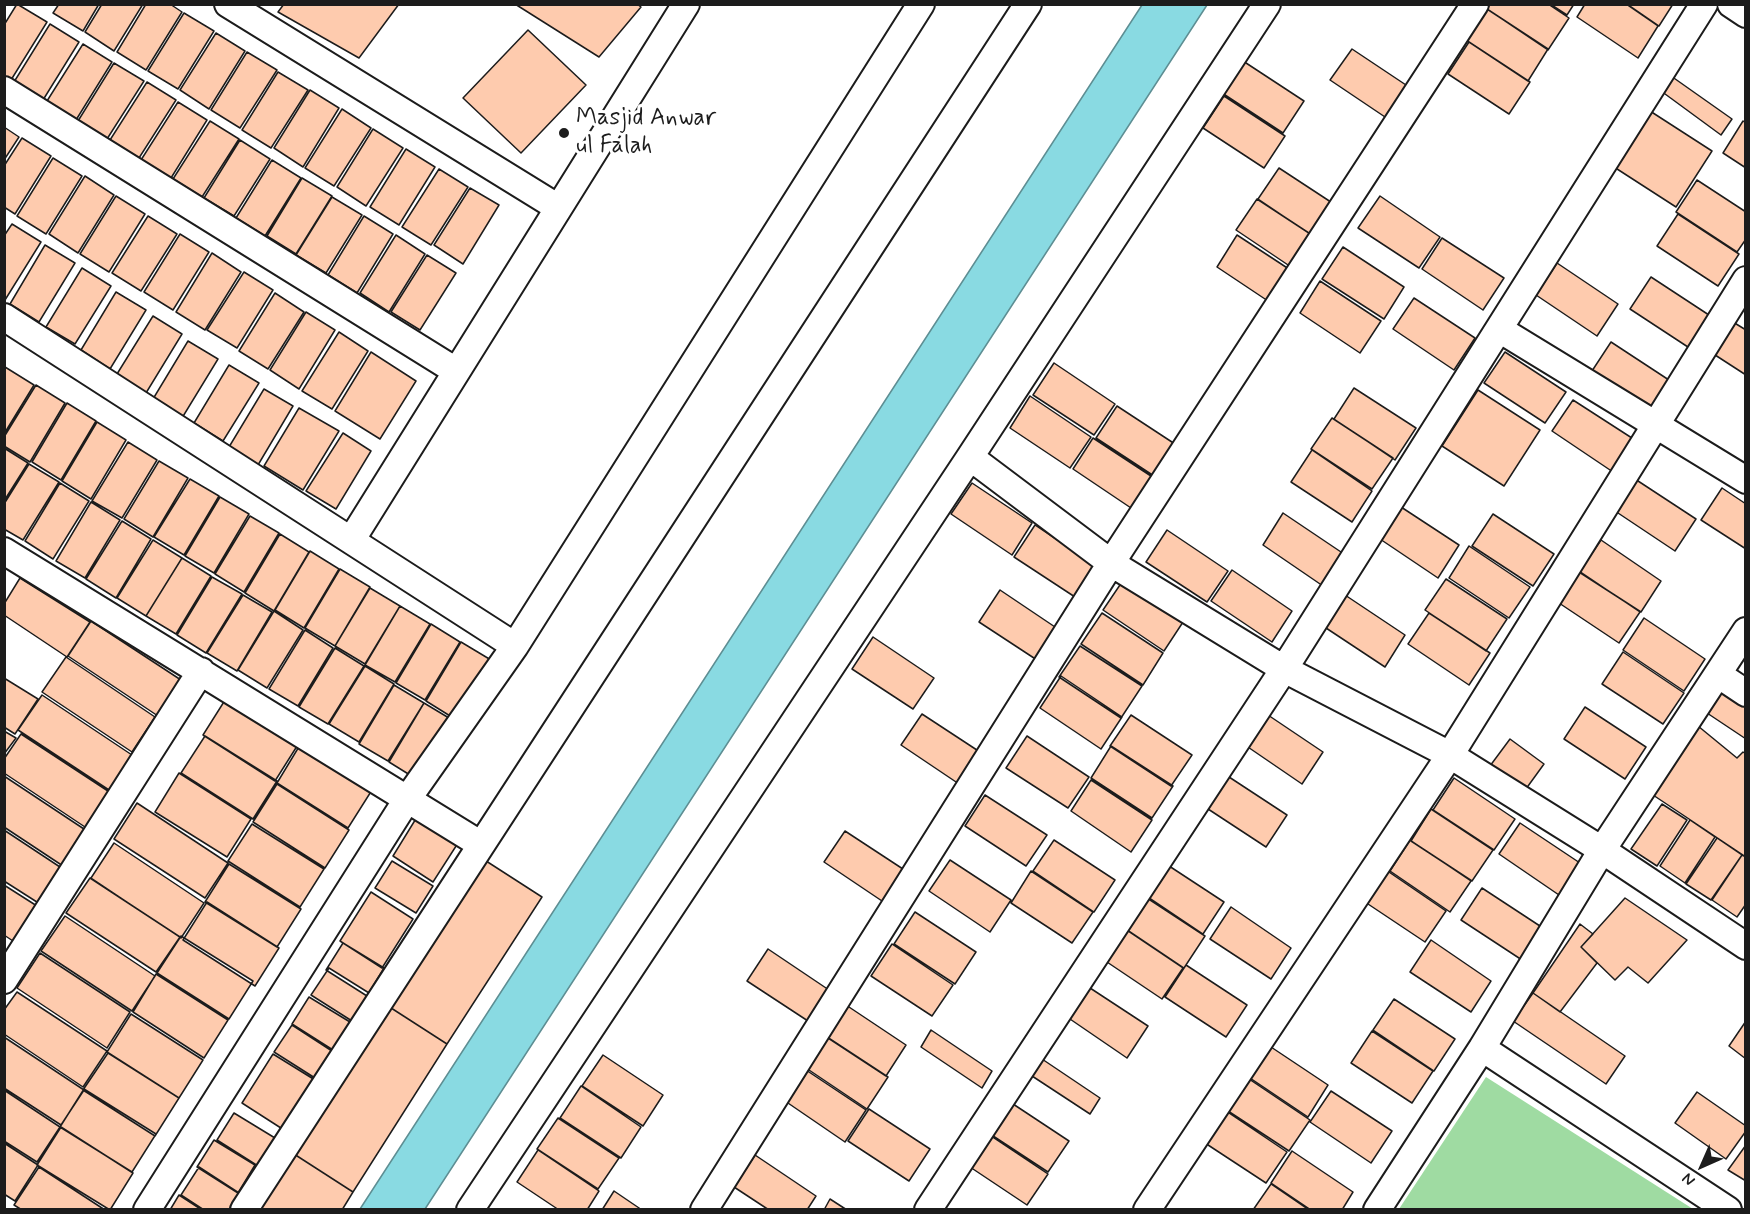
<!DOCTYPE html>
<style>
body{margin:0}
#map{position:relative;width:1750px;height:1214px;overflow:hidden;background:#fff;font-family:Mynerve,sans-serif}
canvas{display:block}
.frame{position:absolute;inset:0;border:6px solid #1c1c1c;pointer-events:none}
.north{position:absolute;left:1672px;top:1136px;width:60px;height:60px;-webkit-text-stroke:4px #fff;paint-order:stroke;rotate:225deg;font-size:16px;font-weight:700;line-height:24px;text-align:center;color:#1c1c1c}
.north::after{content:'';display:block;margin:auto;width:21px;height:27px;background:#1c1c1c;clip-path:polygon(50% 0,100% 100%,50% 72%,0 100%)}
</style>
<div id="map">
<canvas width="1750" height="1214"></canvas>
<div class="frame"></div>
<div class="north">N</div>
</div>
<script>
const g = document.querySelector('canvas').getContext('2d');
g.lineJoin = 'round';
function paint(path, color) { g.fillStyle = color; g.fill(path, 'evenodd'); }
function stroke(path, color, width, dash) { g.strokeStyle = color; g.lineWidth = width; g.lineCap = dash ? 'butt' : 'round'; g.setLineDash(dash || []); g.stroke(path); }
function label(font, color, halo, rows, align = 'center') {
  g.font = font + ' Mynerve,sans-serif'; g.lineWidth = 6; g.setLineDash([]); g.textBaseline = 'middle'; g.strokeStyle = halo; g.fillStyle = color; for (const [text, x, y, turn = 0] of rows) {
    g.save(); g.translate(x, y); g.rotate((+turn || 0) * Math.PI / 180); g.textAlign = isNaN(turn) ? turn : align; if (halo) g.strokeText(text, 0, 0); g.fillText(text, 0, 0); g.restore();
  }
}
paint(new Path2D(`
 M1486,1077L1693,1209H1399Z`), '#9fdba2');
const water = new Path2D(`
 M1142,5H1207L425,1209H360Z`);
paint(water, '#89dae2');
stroke(water, '#5d8e93', 1.5);
const building = new Path2D(`
 M17,4L47,22L11,80L4,76V25Z
 M59,4H99L83,31L53,13Z
 M102,4H143L114,51L85,32Z
 M146,4H170L182,12L146,70L117,52Z
 M284,4H399L359,58L278,12Z
 M515,4H637L641,7L599,57Z
 M1490,4H1548L1569,18L1548,50L1487,9Z
 M1550,4H1574L1567,15Z
 M1585,4H1626L1658,26L1638,58L1577,17Z
 M1627,4H1673L1659,26Z
 M1487,9L1548,49L1528,81L1466,40Z
 M184,13L214,31L178,89L148,71Z
 M50,24L79,42L43,100L14,82Z
 M528,30L586,85L521,153L463,98Z
 M216,33L245,51L209,109L180,90Z
 M1469,42L1530,82L1509,114L1448,74Z
 M83,44L112,62L76,120L47,101Z
 M1352,49L1412,89L1391,121L1330,80Z
 M247,52L277,70L240,128L211,110Z
 M1243,61L1304,101L1283,133L1222,93Z
 M114,63L144,81L107,139L78,121Z
 M278,72L308,90L271,148L242,130Z
 M1671,76L1732,119L1721,135L1661,91Z
 M147,82L176,100L139,158L110,140Z
 M310,90L339,108L303,167L274,148Z
 M1224,96L1285,136L1264,168L1203,128Z
 M178,102L207,120L171,178L141,160Z
 M342,109L371,128L334,186L305,168Z
 M1650,111L1712,151L1676,207L1614,167Z
 M210,121L239,139L202,197L173,179Z
 M1743,121L1746,123V168L1723,153Z
 M4,127L19,137L4,160Z
 M373,129L403,148L366,206L337,187Z
 M22,138L51,156L15,214L4,207V166Z
 M240,140L270,159L234,216L204,198Z
 M406,149L435,167L399,225L370,207Z
 M53,158L82,176L46,234L17,216Z
 M272,160L301,178L265,236L236,218Z
 M1279,168L1340,208L1319,240L1258,199Z
 M439,169L468,187L431,245L402,227Z
 M85,176L114,195L78,253L49,234Z
 M302,178L332,196L296,254L267,236Z
 M1697,180L1746,212V239L1737,252L1676,212Z
 M470,188L499,205L463,264L434,245Z
 M116,196L145,214L109,272L80,254Z
 M1380,196L1440,237L1419,268L1358,228Z
 M332,197L362,215L326,273L296,255Z
 M1257,199L1318,239L1297,271L1236,230Z
 M1678,214L1739,254L1718,286L1657,246Z
 M148,216L177,234L141,291L112,273Z
 M364,216L393,234L357,293L328,275Z
 M12,224L41,242L5,300L4,236Z
 M180,234L209,252L173,310L144,292Z
 M396,235L425,254L389,312L360,293Z
 M1237,235L1298,275L1277,307L1217,267Z
 M1442,238L1504,278L1483,310L1422,269Z
 M45,245L75,263L39,322L10,304Z
 M1343,247L1404,287L1384,319L1322,279Z
 M212,253L241,272L205,330L176,312Z
 M427,255L456,273L420,330L391,312Z
 M1557,263L1618,304L1597,336L1536,295Z
 M82,268L111,286L75,344L46,327Z
 M244,272L273,290L237,348L207,330Z
 M1651,277L1712,317L1691,349L1630,309Z
 M1320,281L1381,321L1360,353L1300,313Z
 M116,292L146,310L110,369L81,350Z
 M275,293L304,312L268,369L239,351Z
 M1414,298L1475,338L1454,370L1393,329Z
 M306,312L335,330L299,389L270,370Z
 M153,316L182,334L146,393L117,374Z
 M1733,322L1746,330V375L1712,353Z
 M339,332L368,351L332,409L302,391Z
 M188,341L218,359L182,418L153,399Z
 M1611,342L1672,382L1652,414L1590,374Z
 M371,352L416,381L380,439L335,411Z
 M1505,352L1566,392L1545,423L1484,383Z
 M1054,363L1115,404L1094,435L1033,395Z
 M229,365L259,383L223,441L194,423Z
 M5,367L34,385L4,434V368Z
 M36,385L65,403L30,462L4,446V437Z
 M1354,388L1416,428L1395,460L1334,419Z
 M264,389L293,406L258,465L229,447Z
 M1478,390L1540,430L1504,486L1442,446Z
 M1030,396L1091,437L1070,468L1010,428Z
 M1573,400L1635,440L1613,472L1552,431Z
 M67,403L96,421L61,480L32,462Z
 M1117,406L1178,446L1157,478L1096,438Z
 M299,408L339,431L303,490L264,466Z
 M1332,418L1393,458L1372,489L1311,449Z
 M97,422L126,440L91,499L62,481Z
 M343,433L371,451L336,509L306,491Z
 M1093,438L1154,478L1134,510L1073,469Z
 M128,442L157,460L122,518L92,501Z
 M4,448L28,463L4,501Z
 M1312,450L1372,491L1352,522L1291,482Z
 M159,461L188,478L153,537L124,519Z
 M29,464L59,482L23,540L4,529V504Z
 M190,479L219,496L184,555L154,537Z
 M1635,479L1696,519L1675,551L1615,511Z
 M60,483L89,501L53,559L25,541Z
 M972,483L1032,523L1012,555L951,514Z
 M1722,488L1746,504V549L1701,520Z
 M220,497L249,514L214,573L185,556Z
 M91,502L120,520L85,578L56,561Z
 M1398,505L1459,545L1438,578L1377,537Z
 M1283,513L1344,554L1323,586L1263,545Z
 M1493,514L1554,554L1533,586L1472,546Z
 M250,516L279,533L244,592L215,574Z
 M122,521L151,539L116,598L86,579Z
 M1035,525L1096,566L1075,597L1014,557Z
 M1167,530L1228,571L1207,602L1146,562Z
 M280,534L309,552L274,611L245,593Z
 M153,540L182,558L146,616L117,598Z
 M1601,540L1661,581L1641,612L1579,572Z
 M1469,546L1530,587L1509,618L1449,578Z
 M310,551L339,569L304,628L275,610Z
 M182,558L211,576L176,634L146,616Z
 M340,569L370,587L335,646L305,628Z
 M1232,570L1292,611L1272,642L1211,601Z
 M1579,571L1640,612L1619,643L1559,603Z
 M212,577L242,594L206,653L177,635Z
 M20,578L90,622L67,657L4,615V604Z
 M1124,579L1185,619L1164,651L1103,610Z
 M1446,579L1507,619L1486,651L1425,610Z
 M370,588L400,606L365,664L335,646Z
 M1000,590L1061,631L1040,662L979,622Z
 M243,595L272,612L237,671L207,653Z
 M1345,595L1405,635L1385,667L1323,626Z
 M400,606L430,624L395,682L365,665Z
 M274,611L303,630L267,688L238,670Z
 M1102,613L1163,653L1143,685L1081,644Z
 M1429,613L1490,653L1469,685L1408,644Z
 M1644,618L1705,659L1684,691L1623,650Z
 M91,621L181,680L158,716L68,656Z
 M431,624L460,642L425,700L396,683Z
 M305,630L333,648L298,706L269,689Z
 M873,637L934,678L913,709L852,669Z
 M461,642L491,660L455,719L426,701Z
 M1080,646L1142,686L1121,718L1059,677Z
 M335,648L364,666L328,724L299,707Z
 M1623,652L1684,693L1663,724L1602,684Z
 M66,657L155,717L132,752L42,692Z
 M365,666L394,684L359,742L329,724Z
 M1061,676L1122,717L1101,749L1040,708Z
 M4,678L38,699L15,734L4,727Z
 M394,685L424,703L388,761L359,744Z
 M1722,689L1746,704V739L1707,713Z
 M42,695L132,755L109,790L18,730Z
 M227,697L299,743L275,781L203,735Z
 M424,703L454,721L418,780L389,762Z
 M1585,707L1646,747L1625,779L1564,739Z
 M1262,711L1323,752L1302,784L1242,743Z
 M922,714L983,754L962,786L901,745Z
 M1131,715L1192,755L1171,786L1110,746Z
 M1698,726L1737,758L1743,752L1746,754V857L1653,795Z
 M4,731L16,738L4,754Z
 M21,734L111,793L88,829L4,773V759Z
 M205,736L277,781L253,819L181,773Z
 M1027,736L1089,777L1068,808L1006,768Z
 M1510,739L1544,764L1523,793L1487,770Z
 M300,745L372,790L348,828L277,783Z
 M1111,746L1173,786L1152,818L1091,778Z
 M179,773L251,819L227,857L155,812Z
 M1226,775L1287,815L1266,847L1205,807Z
 M4,776L87,831L63,866L4,827Z
 M1454,778L1515,819L1494,850L1433,810Z
 M1091,780L1152,820L1131,852L1071,811Z
 M277,784L349,830L325,868L253,822Z
 M985,795L1047,835L1026,866L965,826Z
 M137,803L228,863L205,898L114,839Z
 M1662,804L1687,820L1657,866L1631,849Z
 M1431,809L1493,850L1472,881L1411,841Z
 M417,817L458,843L433,882L393,856Z
 M1690,820L1715,837L1685,883L1660,866Z
 M1520,823L1580,863L1559,895L1499,854Z
 M252,824L324,869L300,907L228,861Z
 M4,830L63,869L40,904L4,881Z
 M845,831L906,871L885,903L824,862Z
 M1717,838L1742,855L1711,900L1686,884Z
 M1054,840L1115,880L1094,912L1033,871Z
 M1410,840L1471,881L1450,912L1390,871Z
 M114,843L204,903L181,938L91,878Z
 M1742,855L1746,857V904L1737,917L1712,900Z
 M483,859L542,897L447,1044L388,1006Z
 M950,860L1011,900L990,932L929,891Z
 M392,861L433,886L416,913L375,888Z
 M1163,862L1224,902L1203,934L1142,893Z
 M229,864L301,909L277,947L205,902Z
 M1386,870L1446,911L1425,942L1365,902Z
 M1031,871L1093,912L1072,943L1011,903Z
 M90,878L180,937L156,972L66,913Z
 M4,885L37,906L13,941L4,935Z
 M1482,888L1543,928L1522,960L1461,920Z
 M371,892L413,919L382,968L340,941Z
 M1144,896L1205,936L1184,968L1123,927Z
 M1625,898L1687,940L1648,983L1628,967L1615,980L1581,947Z
 M207,902L279,948L255,986L183,940Z
 M1231,907L1291,948L1271,979L1210,939Z
 M915,912L976,952L955,984L894,944Z
 M65,916L155,976L132,1011L41,951Z
 M1580,924L1593,934L1581,947L1597,963L1560,1012L1533,993Z
 M1122,927L1183,968L1162,999L1101,958Z
 M181,936L253,981L229,1019L157,973Z
 M1431,940L1491,981L1471,1012L1410,972Z
 M343,943L384,968L367,996L326,970Z
 M892,944L953,985L932,1016L871,976Z
 M768,949L829,990L808,1021L747,981Z
 M40,953L130,1012L107,1048L17,988Z
 M1186,965L1247,1005L1226,1037L1165,997Z
 M329,968L369,993L352,1021L311,995Z
 M156,974L228,1020L204,1058L133,1012Z
 M1087,986L1148,1026L1127,1058L1067,1017Z
 M17,992L107,1051L83,1087L4,1034V1010Z
 M1533,993L1625,1056L1606,1084L1513,1021Z
 M309,997L350,1022L333,1050L292,1024Z
 M1394,999L1455,1039L1434,1071L1373,1030Z
 M846,1005L906,1045L886,1076L825,1036Z
 M388,1006L447,1044L353,1192L294,1154Z
 M131,1014L203,1060L179,1098L107,1052Z
 M1746,1021V1059L1729,1046Z
 M292,1025L332,1051L315,1078L274,1052Z
 M931,1030L992,1071L982,1088L921,1047Z
 M1372,1031L1433,1071L1412,1103L1351,1063Z
 M4,1037L84,1090L61,1125L4,1088Z
 M827,1037L888,1077L867,1109L806,1068Z
 M1268,1045L1328,1085L1308,1117L1247,1076Z
 M108,1053L179,1098L155,1136L83,1090Z
 M273,1054L315,1080L284,1130L242,1103Z
 M603,1055L663,1095L643,1126L582,1086Z
 M1039,1057L1100,1098L1090,1114L1029,1074Z
 M806,1070L866,1110L845,1142L785,1101Z
 M1249,1079L1310,1120L1289,1151L1228,1111Z
 M581,1086L641,1127L621,1158L560,1118Z
 M84,1089L156,1134L132,1172L60,1127Z
 M4,1090L60,1127L37,1162L4,1141Z
 M1331,1091L1392,1131L1371,1163L1310,1122Z
 M1697,1092L1746,1126V1131L1726,1159L1675,1123Z
 M1007,1100L1069,1141L1048,1172L987,1132Z
 M869,1109L930,1149L909,1181L848,1141Z
 M1226,1111L1287,1152L1266,1183L1205,1143Z
 M234,1113L275,1138L258,1166L217,1140Z
 M558,1118L619,1158L598,1189L537,1149Z
 M61,1127L133,1173L110,1210L37,1165Z
 M988,1134L1048,1174L1027,1205L967,1165Z
 M214,1140L255,1165L238,1193L197,1167Z
 M4,1143L38,1165L15,1201L4,1194Z
 M1746,1145V1181L1728,1170Z
 M538,1150L599,1191L587,1210H559L517,1182Z
 M1292,1151L1353,1192L1342,1210H1311L1271,1183Z
 M294,1154L353,1192L342,1210H258Z
 M755,1155L816,1196L807,1210H769L734,1187Z
 M39,1167L105,1210H22L14,1205Z
 M199,1167L239,1193L229,1210H204L181,1195Z
 M1271,1184L1309,1210H1253Z
 M614,1191L642,1210H602Z
 M179,1195L199,1208L202,1210H170Z
 M830,1199L847,1210H824Z`);
paint(building, '#fecbae');
stroke(building, '#1c1c1c', 1.5);
const minor = new Path2D(`
 M228,4L557,207
 M1731,4L1746,14
 M4,90L456,371
 M4,317L515,646
 M1499,329L1746,480
 M970,457L1111,563L1284,669L1450,755L1602,850L1746,946
 M352,539L686,4
 M4,551L480,844
 M1719,675L1746,693
 M4,980L201,671
 M1482,1048L1728,1210
 M147,1210L406,801L515,646L921,4
 M244,1210L1028,4
 M470,1210L970,457L1267,4
 M704,1210L1111,563L1475,4
 M928,1210L1284,669L1704,4
 M1147,1210L1450,755L1746,280
 M1377,1210L1482,1048L1602,850L1746,631`);
stroke(minor, '#1c1c1c', 30);
stroke(minor, '#fff', 26);
for (const [x, y, r, color] of [
 [564,133,6,"#1c1c1c"]
]) { const dot = new Path2D(); dot.arc(x, y, r, 0, 2 * Math.PI); g.fillStyle = color; g.fill(dot); stroke(dot, '#fff', 2); }
label('24px', '#1c1c1c', '#fff', [
 ["Masjid Anwar",576,119],
 ["ul Falah",576,147]
], 'left');
</script>
